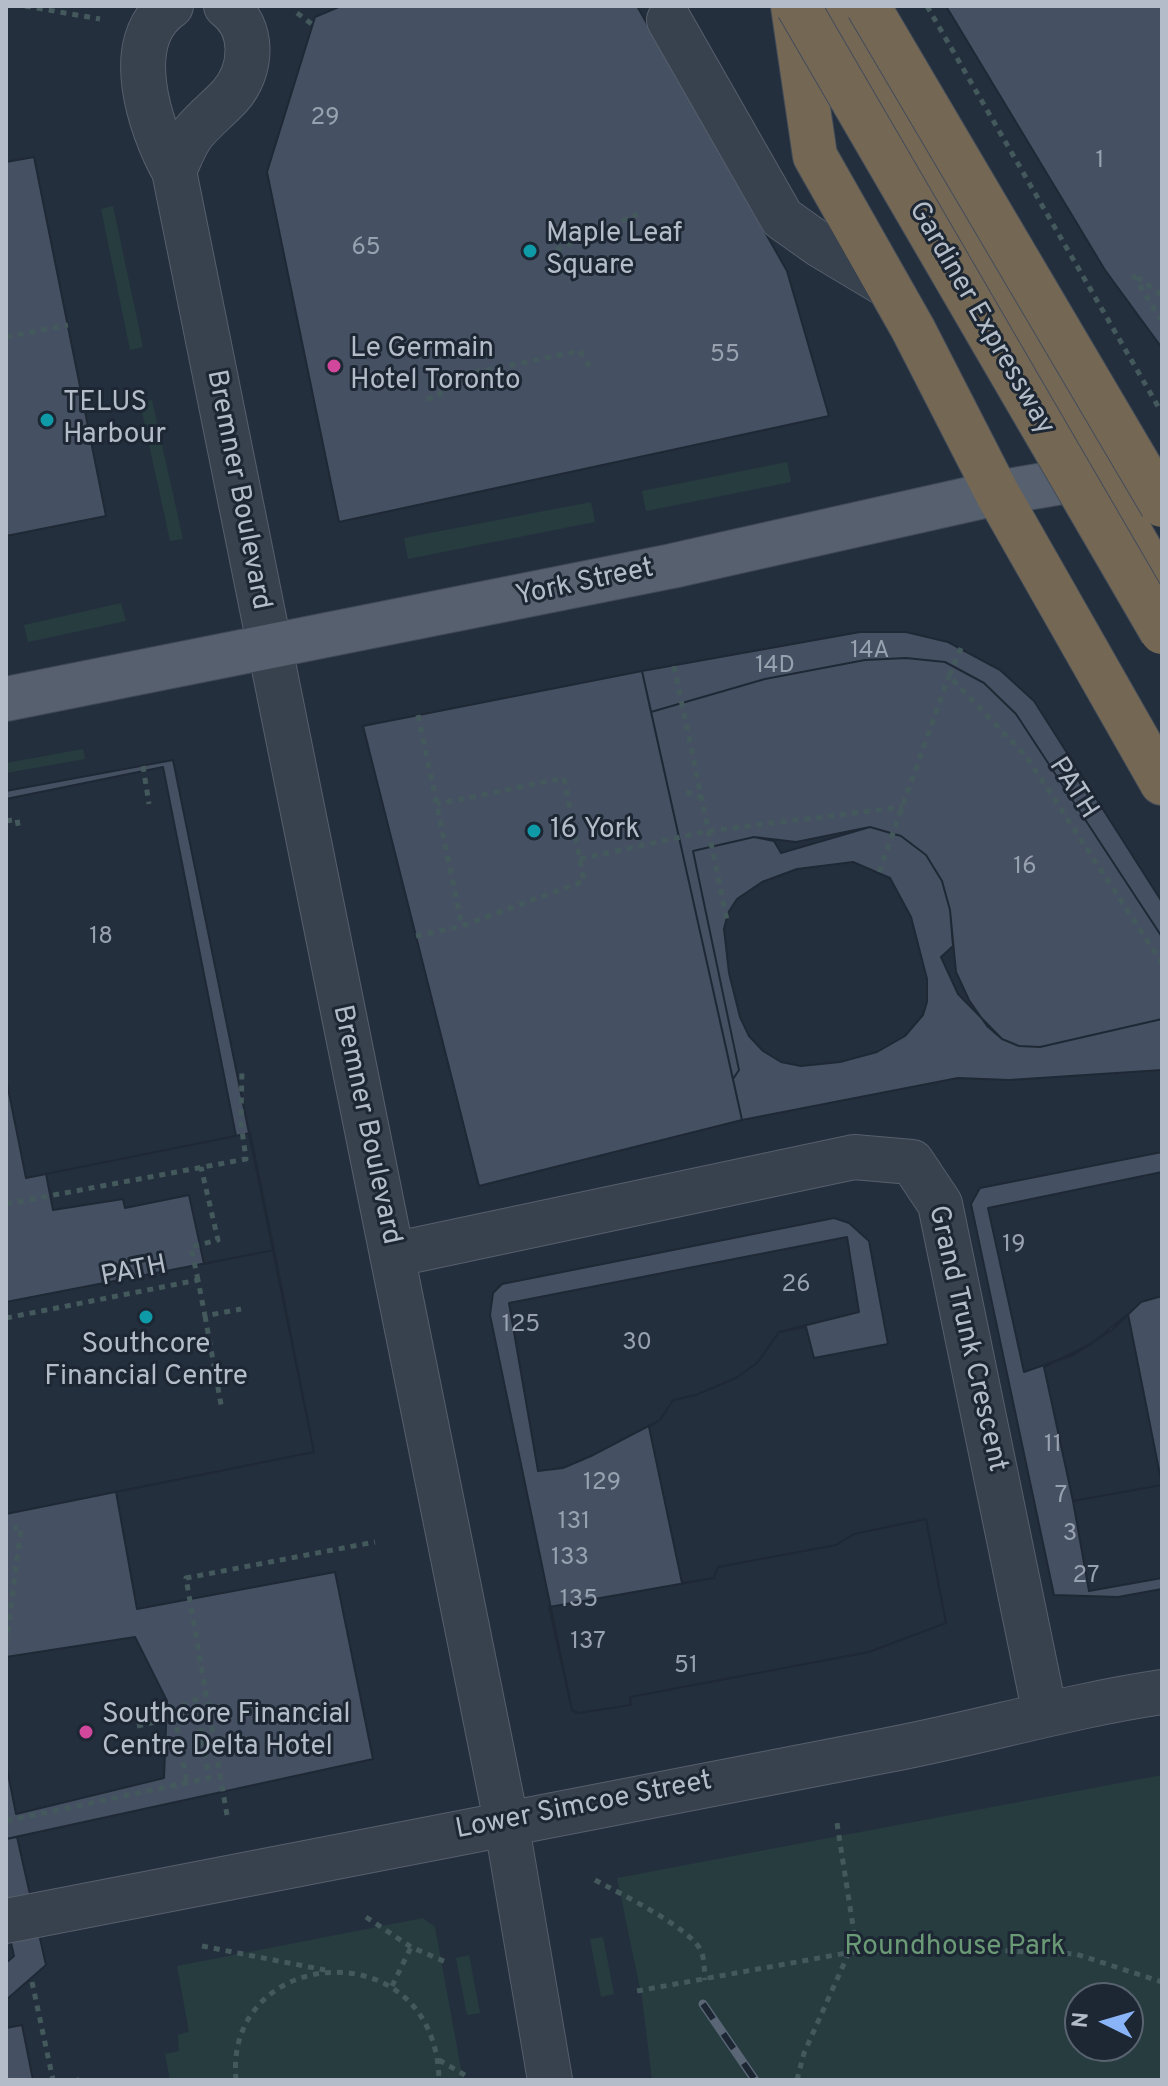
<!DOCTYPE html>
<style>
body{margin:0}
#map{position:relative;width:1168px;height:2086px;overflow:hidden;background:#242f3e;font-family:Overpass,sans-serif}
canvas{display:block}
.frame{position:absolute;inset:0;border:8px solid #b4bcc9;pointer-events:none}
.north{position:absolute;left:1064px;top:1982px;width:80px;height:80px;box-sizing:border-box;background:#1d2633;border:2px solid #59626f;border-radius:50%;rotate:275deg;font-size:22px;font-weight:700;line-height:32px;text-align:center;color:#b4bcc9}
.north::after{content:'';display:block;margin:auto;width:28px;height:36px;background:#8ab4f8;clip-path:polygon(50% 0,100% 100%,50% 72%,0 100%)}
</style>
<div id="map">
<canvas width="1168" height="2086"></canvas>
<div class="frame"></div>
<div class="north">N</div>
</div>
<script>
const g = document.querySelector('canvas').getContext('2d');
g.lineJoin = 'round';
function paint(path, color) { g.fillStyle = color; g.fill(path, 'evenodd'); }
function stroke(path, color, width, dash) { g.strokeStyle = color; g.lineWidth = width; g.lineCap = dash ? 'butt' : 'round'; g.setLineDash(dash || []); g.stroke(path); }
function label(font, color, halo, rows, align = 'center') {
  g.font = font + ' Overpass,sans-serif'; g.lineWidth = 6; g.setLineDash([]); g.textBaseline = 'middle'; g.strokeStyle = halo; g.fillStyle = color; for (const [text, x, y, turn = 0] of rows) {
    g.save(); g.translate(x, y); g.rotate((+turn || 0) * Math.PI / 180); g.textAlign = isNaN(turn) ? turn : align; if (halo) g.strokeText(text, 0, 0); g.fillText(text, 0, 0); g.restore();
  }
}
paint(new Path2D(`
 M113,206L143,347L130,350L101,209Z
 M152,400L183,539L170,541L140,403Z
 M787,462L791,482L646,511L642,491Z
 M591,502L595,522L408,559L404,538Z
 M121,603L126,621L28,642L24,625Z
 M83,749L85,759L6,773V763Z
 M1162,1775V2080H652L642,1998L617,1878ZM1080,1998H1128V2046H1080Z
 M423,1918L435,1927L463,2080H170L165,2054L179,2051L178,2035L189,2032L177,1966Z
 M603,1937L614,1994L601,1997L590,1939Z
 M469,1955L480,2013L467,2015L456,1958Z`), '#263c3f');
const building = new Path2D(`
 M341,6H637L787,271L829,416L339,522L267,172L315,17Z
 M946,6H1162V348L1105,270Z
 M34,157L106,516L6,536V162Z
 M860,632H906L948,642L1000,670L1034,701L1162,902V937L1016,714L984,683L945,662L906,658L865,660L765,679L651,712L642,671Z
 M906,658L945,662L984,683L1016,714L1162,937V1019L1040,1047L1019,1046L1002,1039L958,994L941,957L953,946L950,910L942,881L926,855L901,836L870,827L781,853L774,841L754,837L693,851L739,1070L733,1079L651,712L765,679L865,660Z
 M642,671L742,1120L479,1186L363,726Z
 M173,760L314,1452L116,1492L137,1609L335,1572L373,1759L6,1839V791Z
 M163,767L236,1136L26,1178L6,1078V799Z
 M870,827L901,836L926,855L942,881L950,910L956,972L969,1000L987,1026L1002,1039L1019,1046L1040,1047L1162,1019V1070L1009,1080L958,1078L742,1120L733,1079L739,1070L693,851L754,837L796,842ZM853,862L890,878L911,917L927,979V1002L923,1015L905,1036L877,1052L840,1062L801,1066L781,1062L763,1051L749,1036L740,1017L729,973L724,929L728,913L737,899L762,882L797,869Z
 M250,1133L274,1250L204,1264L189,1195L125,1208L123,1199L53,1210L46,1174Z
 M1162,1152V1589L1118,1597L1054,1595L971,1204L980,1188Z
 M1162,1172V1296L1141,1302L1112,1330L1073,1355L1024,1372L988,1208Z
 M834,1218L849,1223L869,1241L888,1344L814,1358L806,1327L779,1332L757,1363L736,1378L696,1395L673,1400L660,1420L649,1427L682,1583L714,1578L718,1567L836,1545L854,1534L926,1519L946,1623L869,1652L630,1697L631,1705L578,1713L572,1710L490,1315L493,1293L502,1284Z
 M847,1237L859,1312L779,1332L757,1363L736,1378L696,1395L673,1400L660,1420L591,1456L563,1468L538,1471L509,1303Z
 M274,1250L314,1452L6,1514V1302Z
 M1128,1314L1162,1485L1073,1501L1044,1367L1091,1344Z
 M1162,1485V1578L1089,1591L1073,1501Z
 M926,1519L946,1623L869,1652L630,1697L631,1705L578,1713L572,1710L549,1607L714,1578L718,1567L836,1545L854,1534Z
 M135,1637L167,1701L164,1778L16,1814L6,1763V1657Z
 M17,1837L46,1965L6,2000V1963L14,1956L6,1921V1839Z
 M22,2025L33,2080H6V2028Z`);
paint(building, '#455162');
stroke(building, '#1f2835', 2);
const minor = new Path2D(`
 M171,6C120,40 150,129 174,171C180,158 185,143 194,132C205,119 219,108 230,96C253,70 255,27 226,6
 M669,20L782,218L820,245L887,285
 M174,171L506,1821L550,2080
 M392,1255L854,1157L912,1162L940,1204L1045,1714
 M6,1921C296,1862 587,1807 878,1752C973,1735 1066,1706 1162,1692`);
const major = new Path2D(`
 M6,699L672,566L997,493L1109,474`);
const highway = new Path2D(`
 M793,6L815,156L913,329L997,493L1162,783
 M827,6L1162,588`);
stroke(minor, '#565f6c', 46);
stroke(major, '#414a57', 46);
stroke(highway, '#434c59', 46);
stroke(new Path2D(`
 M25,6L100,19
 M927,6L1159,408
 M297,13L313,25
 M556,250L638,214
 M1133,275L1162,321
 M1137,277L1162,295
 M6,337L68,325
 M427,399L439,396L447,378L580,351L590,367
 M961,648L949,676L1026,756L1162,963
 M674,666L727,920
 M418,715L462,926
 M143,766L149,804
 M686,792L701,797
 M6,821L17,819L19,831
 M580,859L708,831L903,807
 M879,872L949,676
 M416,936L462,926L584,881L564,778L437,804
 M6,1204L246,1159L241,1123L242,1068
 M198,1280L191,1247L218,1240L201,1167
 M205,1316L222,1410
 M6,1318L198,1280L205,1316L241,1309
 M6,1644L21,1528H14
 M149,1721L206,1695
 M137,1726L175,1718L187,1783
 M227,1815L186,1578L375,1542
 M6,1821L209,1778L196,1699
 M595,1880C619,1893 687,1926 700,1949C705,1958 704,1969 705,1980
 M366,1917L411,1947L448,1963
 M202,1946L325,1970
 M32,1982L53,2080
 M392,1986L411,1947
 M637,1991L852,1952L964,1949L1076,1954L1162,1982
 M439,2060L470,2078
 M77,2080H79
 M236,2080C223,1945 436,1928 439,2080
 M797,2080L804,2053L855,1939L837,1823`), '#44595c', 5, [6, 6]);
stroke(minor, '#38414e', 44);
stroke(major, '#56606e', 44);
stroke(highway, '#746855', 44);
const rail = new Path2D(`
 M703,2004L755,2080`);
stroke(rail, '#5a6575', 9);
stroke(rail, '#1d2633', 6, [18]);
const highwayBridge = new Path2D(`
 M798,6L1162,632
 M868,6L1162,505`);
stroke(highwayBridge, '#434c59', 46, []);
stroke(highwayBridge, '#746855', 44);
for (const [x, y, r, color] of [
 [530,251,8,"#0f9aa8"],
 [334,366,8,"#d1479c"],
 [47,420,8,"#0f9aa8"],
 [534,831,8,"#0f9aa8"],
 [146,1317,8,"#0f9aa8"],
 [86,1732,8,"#d1479c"]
]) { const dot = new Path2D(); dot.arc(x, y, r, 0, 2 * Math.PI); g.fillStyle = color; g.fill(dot); stroke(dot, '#1d2633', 3); }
label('24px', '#98a1af', null, [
 ["29",325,119],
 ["1",1100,162],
 ["65",366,249],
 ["55",725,356],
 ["14A",870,652],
 ["14D",775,667],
 ["16",1025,868],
 ["18",101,938],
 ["19",1014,1246],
 ["26",796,1286],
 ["125",521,1326],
 ["30",637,1344],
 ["11",1053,1446],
 ["129",602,1484],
 ["7",1061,1497],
 ["131",574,1523],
 ["3",1070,1535],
 ["133",570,1559],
 ["27",1086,1577],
 ["135",579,1601],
 ["137",588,1643],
 ["51",686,1667]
]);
label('28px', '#b4bcc9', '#1d2633', [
 ["Maple Leaf",546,235],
 ["Square",546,267],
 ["Le Germain",350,350],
 ["Hotel Toronto",350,382],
 ["TELUS",63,404],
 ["Harbour",63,436],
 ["16 York",550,831],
 ["Southcore",146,1346,"center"],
 ["Financial Centre",146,1378,"center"],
 ["Southcore Financial",102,1716],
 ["Centre Delta Hotel",102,1748]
], 'left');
label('28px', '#b4bcc9', '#1d2633', [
 ["Gardiner Expressway",980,319,60],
 ["Bremner Boulevard",237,490,79],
 ["York Street",585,584,-12],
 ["PATH",1072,789,57],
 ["Bremner Boulevard",365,1125,78],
 ["PATH",134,1273,-11],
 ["Grand Trunk Crescent",966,1339,77],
 ["Lower Simcoe Street",584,1807,-11]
]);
label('28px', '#6b9a76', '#1d2633', [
 ["Roundhouse Park",955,1948]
]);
</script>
